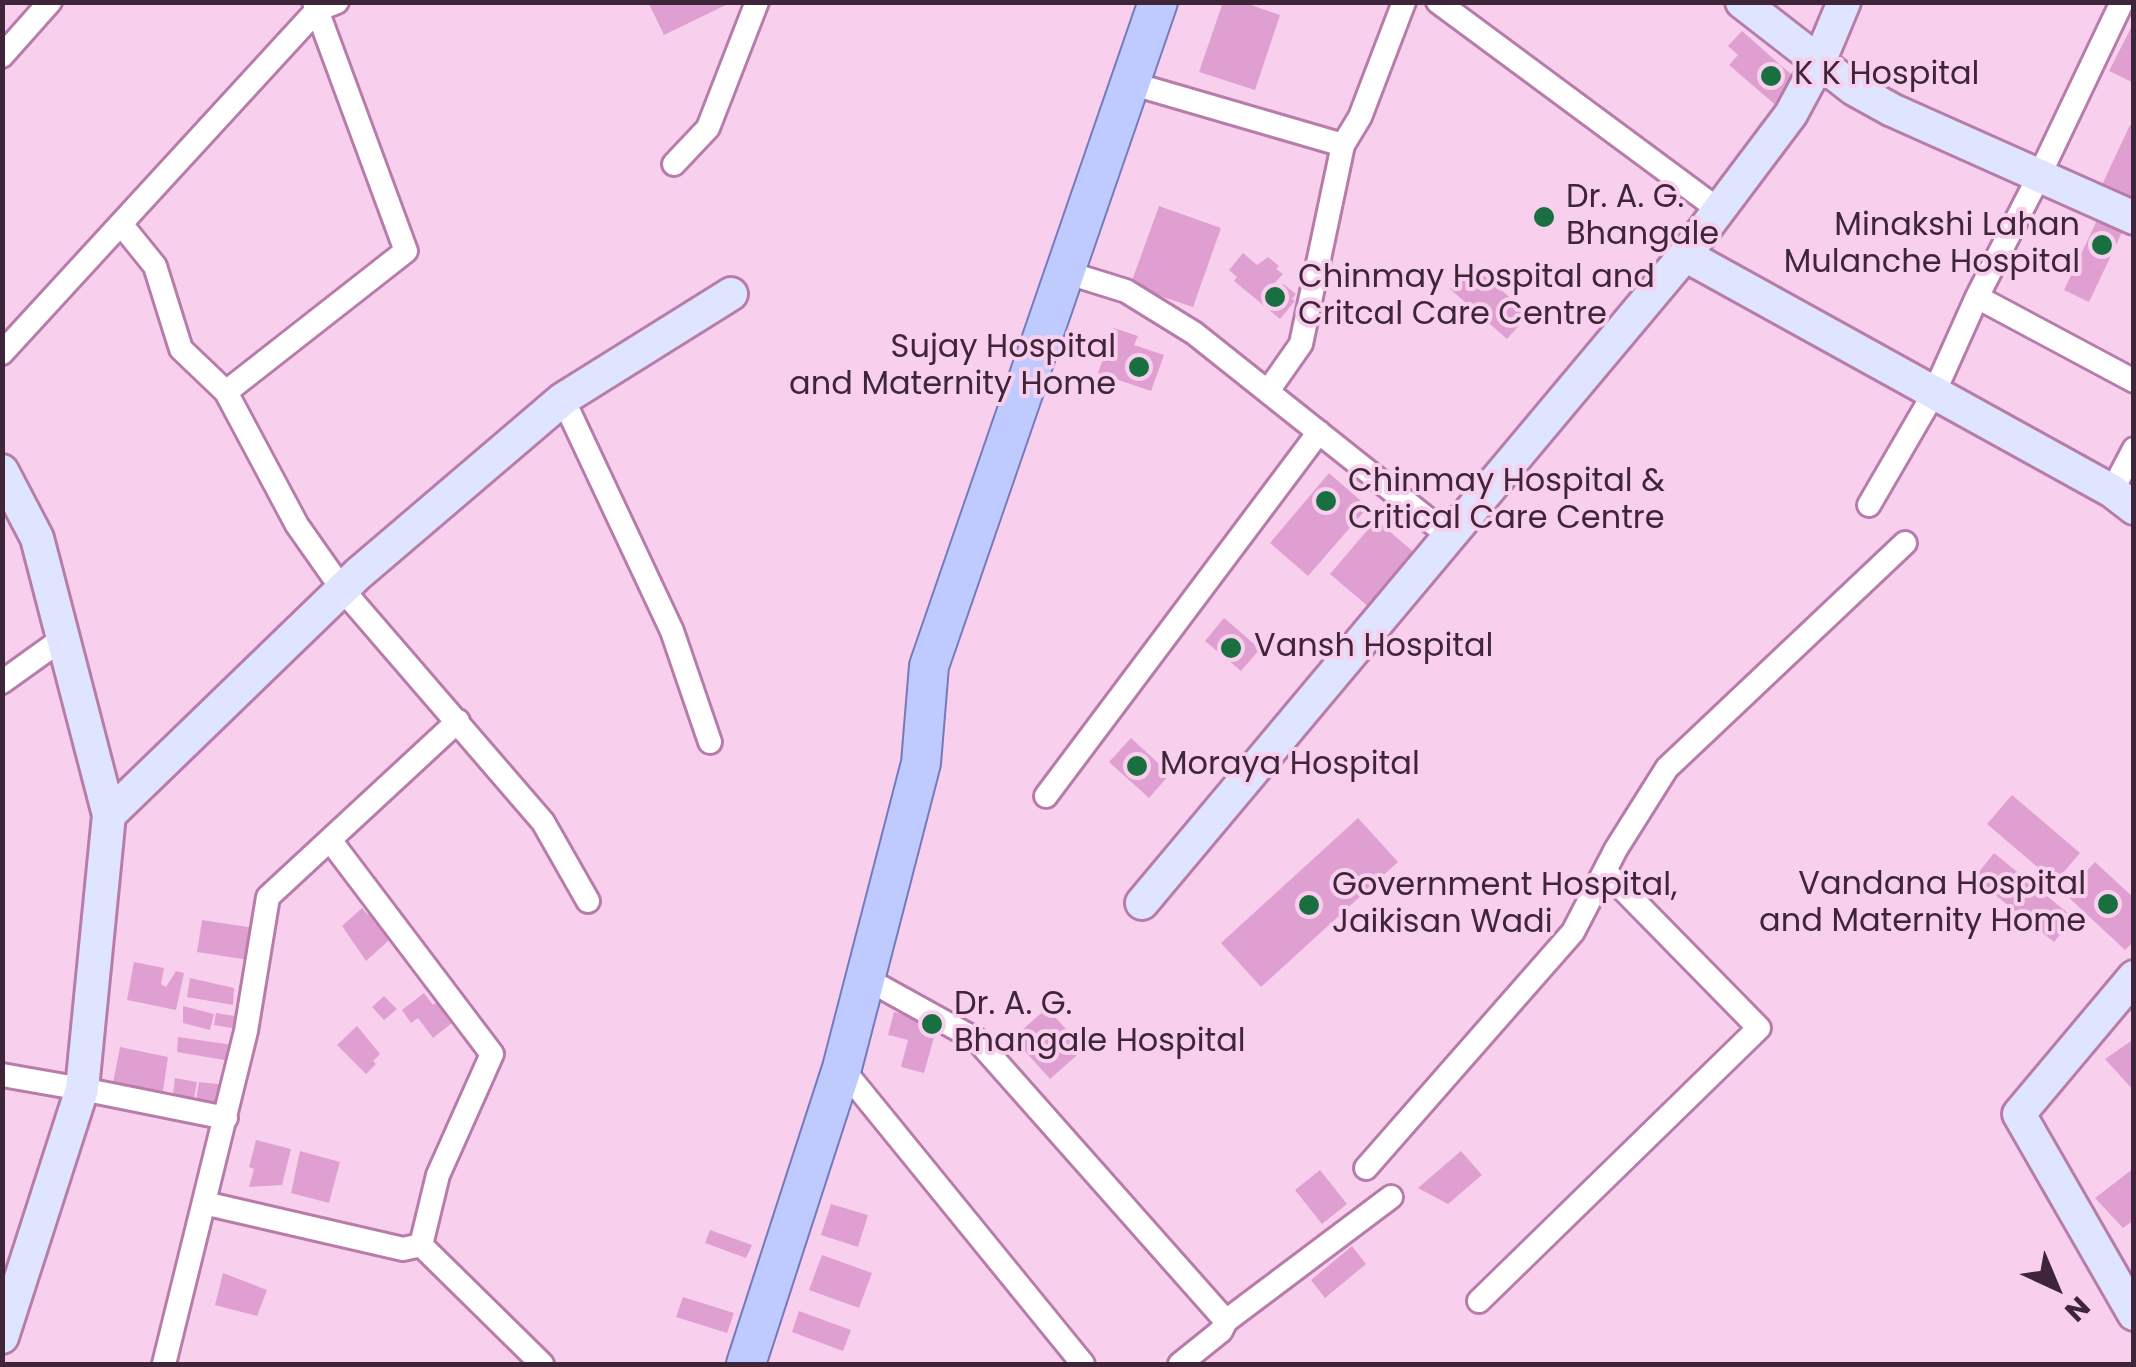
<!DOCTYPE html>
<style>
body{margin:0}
#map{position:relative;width:2136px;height:1367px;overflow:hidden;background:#f8d0ee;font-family:Poppins,sans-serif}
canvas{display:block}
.frame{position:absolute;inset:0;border:5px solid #3e2539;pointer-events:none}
.north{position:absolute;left:2006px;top:1237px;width:100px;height:100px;-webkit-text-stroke:8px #f8d0ee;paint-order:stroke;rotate:136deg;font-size:28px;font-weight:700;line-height:40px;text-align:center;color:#3e2539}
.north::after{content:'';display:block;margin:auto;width:35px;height:45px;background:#3e2539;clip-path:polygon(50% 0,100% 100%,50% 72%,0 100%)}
</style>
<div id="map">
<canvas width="2136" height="1367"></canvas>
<div class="frame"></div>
<div class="north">N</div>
</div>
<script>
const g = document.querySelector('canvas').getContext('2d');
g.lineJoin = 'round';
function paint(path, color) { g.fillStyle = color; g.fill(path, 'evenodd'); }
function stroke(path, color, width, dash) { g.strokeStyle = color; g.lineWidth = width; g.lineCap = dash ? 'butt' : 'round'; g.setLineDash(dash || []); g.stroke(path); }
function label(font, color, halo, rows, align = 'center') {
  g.font = font + ' Poppins,sans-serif'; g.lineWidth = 8; g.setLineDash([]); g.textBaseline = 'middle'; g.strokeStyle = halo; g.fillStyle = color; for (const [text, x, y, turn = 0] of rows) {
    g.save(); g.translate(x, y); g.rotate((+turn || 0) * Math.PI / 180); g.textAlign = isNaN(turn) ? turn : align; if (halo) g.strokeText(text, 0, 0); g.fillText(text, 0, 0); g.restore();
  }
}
paint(new Path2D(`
 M648,2H732L664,35Z
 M1223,2H1242L1280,15L1255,90L1199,72Z
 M2134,22V83L2109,71Z
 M1742,31L1801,83L1779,108L1729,65L1738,55L1728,46Z
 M2130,125L2134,127V190L2128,202L2100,189Z
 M1159,206L1221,228L1193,307L1130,286Z
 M2101,212L2126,224L2089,302L2064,290Z
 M1243,253L1257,265L1268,257L1279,266L1276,269L1283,274L1272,286L1277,290L1283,284L1296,294L1292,299L1295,301L1280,319L1234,281L1237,277L1229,270Z
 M1472,265L1529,314L1507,339L1450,289Z
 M1114,328L1138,336L1134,345L1164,355L1151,391L1098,373Z
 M1329,473L1368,507L1308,576L1270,543Z
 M1376,520L1416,554L1370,608L1330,574Z
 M1224,618L1260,649L1241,671L1205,641Z
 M1131,738L1170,774L1149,798L1109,762Z
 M2012,795L2080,853L2055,882L1987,824Z
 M1358,818L1398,862L1261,987L1221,943Z
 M1994,853L2074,918L2054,942L1974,878Z
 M2095,862L2134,898V941L2125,950L2065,894Z
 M362,908L368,915L377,911L397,933L366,961L342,926Z
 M202,920L254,928L249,960L197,952Z
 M134,962L164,968L161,984L166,987L176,971L184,973L176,1010L127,1000Z
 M190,978L234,988L233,1005L187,997Z
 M424,993L433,1005L443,998L453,1011L446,1016L452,1023L433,1038L418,1018L411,1023L402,1010Z
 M384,996L397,1009L384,1020L372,1007Z
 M183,1006L214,1014L210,1030L183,1023Z
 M1047,1008L1084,1049L1050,1079L1013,1038Z
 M894,1012L938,1023L924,1073L901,1067L908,1040L888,1035Z
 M216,1013L235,1016V1019L244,1021L243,1030L214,1025Z
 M357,1026L380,1054L373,1061L376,1064L366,1074L337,1045Z
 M178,1037L240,1046L236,1062L177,1052Z
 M2134,1039V1091L2105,1059Z
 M120,1047L168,1057L163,1091L113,1083Z
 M175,1078L197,1082L194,1098L173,1094Z
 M199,1082L226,1085L223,1104L196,1100Z
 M256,1140L291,1149L282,1185L249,1187L254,1169L249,1167Z
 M300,1151L340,1162L329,1203L291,1193Z
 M1461,1151L1482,1175L1448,1204L1418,1188Z
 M2134,1168V1220L2123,1228L2095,1198Z
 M1320,1170L1347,1204L1322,1224L1295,1190Z
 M831,1204L868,1215L858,1247L821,1235Z
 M710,1230L752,1245L746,1258L705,1243Z
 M1352,1246L1366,1264L1325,1298L1311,1280Z
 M822,1255L872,1273L859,1308L809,1290Z
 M223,1273L267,1290L257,1316L215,1305Z
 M683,1297L734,1313L727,1333L676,1317Z
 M799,1311L851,1330L843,1351L792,1332Z`), '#dfa0d1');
const street = new Path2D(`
 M1438,2L1719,210
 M2,56L50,2
 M1130,83L1343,145
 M674,164L708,128L757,2
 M121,224L155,266L181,349L226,392L297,525L342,589L543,822L588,901
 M1065,272L1126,291L1194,333L1449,536
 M1977,297L2134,381
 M2,353L317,10L337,2
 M1268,391L1301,344L1343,145L1360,117L1404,2
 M226,392L406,251L314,2
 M563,399L672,631L710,742
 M2112,491L2134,449
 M1869,505L1934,393L1977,297L2040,174L2122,2
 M2,682L62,639
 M1046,796L1319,432
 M330,840L492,1054L438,1175L421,1245
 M865,978L977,1040L1226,1321
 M842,1068L1083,1364
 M2,1075L82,1089L226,1118
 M1366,1168L1573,932L1616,849L1667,768L1905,543
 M204,1203L403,1249L421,1245L542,1364
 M1479,1301L1759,1028L1605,871
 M164,1364L246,1031L268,897L458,721
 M1180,1364L1221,1331L1226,1321L1391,1197`);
const secondary = new Path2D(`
 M1742,2L1854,89L1892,110L2134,218
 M1685,255L2112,491L2134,508
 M2,471L37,538L109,815L82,1089L2,1337
 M109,815L358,574L563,399L731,294
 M1142,903L1685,255L1791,114L1819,62L1844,2
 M2134,977L2019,1114L2134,1314`);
const primary = new Path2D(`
 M746,1364L842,1068L921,763L929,666L1158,2`);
stroke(street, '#b87cab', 28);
stroke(secondary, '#b87cab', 38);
stroke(primary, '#777aba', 42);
stroke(street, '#fff', 22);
stroke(secondary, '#dfe5ff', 32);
stroke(primary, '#bfcaff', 38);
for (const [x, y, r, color] of [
 [1771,76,12,"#1a6f41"],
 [1544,217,12,"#1a6f41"],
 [2102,245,12,"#1a6f41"],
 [1275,297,12,"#1a6f41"],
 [1139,367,12,"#1a6f41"],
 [1326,501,12,"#1a6f41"],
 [1231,648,12,"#1a6f41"],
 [1137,766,12,"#1a6f41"],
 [2108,904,12,"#1a6f41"],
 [1309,905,12,"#1a6f41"],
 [932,1024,12,"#1a6f41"]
]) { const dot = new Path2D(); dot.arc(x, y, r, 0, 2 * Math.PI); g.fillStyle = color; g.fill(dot); stroke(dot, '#f8d0ee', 4); }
label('32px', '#3e2539', '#f8d0ee', [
 ["K K Hospital",1794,76],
 ["Dr. A. G.",1566,199],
 ["Bhangale",1566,236],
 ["Minakshi Lahan",2080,227,"right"],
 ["Mulanche Hospital",2080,264,"right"],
 ["Chinmay Hospital and",1298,279],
 ["Critcal Care Centre",1298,316],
 ["Sujay Hospital",1116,349,"right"],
 ["and Maternity Home",1116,386,"right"],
 ["Chinmay Hospital &",1348,483],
 ["Critical Care Centre",1348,520],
 ["Vansh Hospital",1254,648],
 ["Moraya Hospital",1160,766],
 ["Vandana Hospital",2086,886,"right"],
 ["and Maternity Home",2086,923,"right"],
 ["Government Hospital,",1332,887],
 ["Jaikisan Wadi",1332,924],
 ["Dr. A. G.",954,1006],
 ["Bhangale Hospital",954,1043]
], 'left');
</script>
